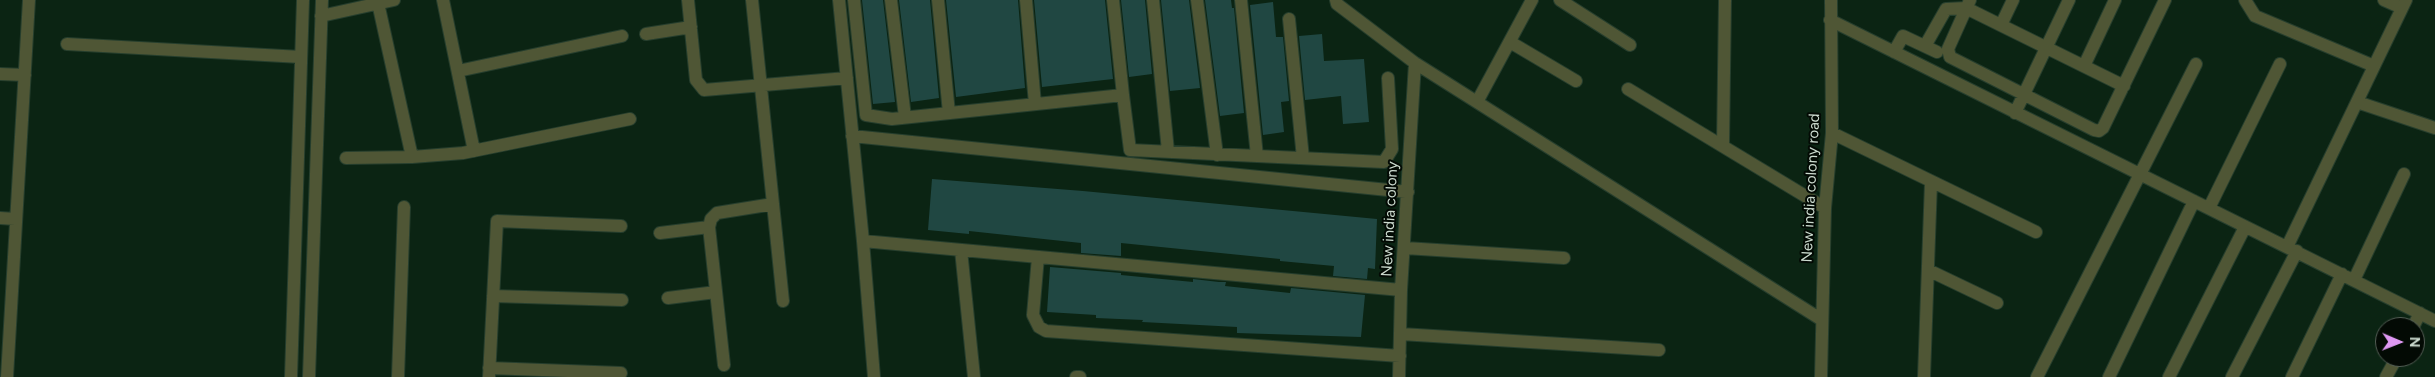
<!DOCTYPE html>
<style>
body{margin:0}
#map{position:relative;width:2435px;height:377px;overflow:hidden;background:#0b2413;font-family:Figtree,sans-serif}
canvas{display:block}
.north{position:absolute;left:2375px;top:317px;width:50px;height:50px;box-sizing:border-box;background:#030a04;border:1px solid #535e55;border-radius:50%;rotate:91deg;font-size:14px;font-weight:700;line-height:20px;text-align:center;color:#ccdbcf}
.north::after{content:'';display:block;margin:auto;width:18px;height:22px;background:#de98f2;clip-path:polygon(50% 0,100% 100%,50% 72%,0 100%)}
</style>
<div id="map">
<canvas width="2435" height="377"></canvas>
<div class="north">N</div>
</div>
<script>
const g = document.querySelector('canvas').getContext('2d');
g.lineJoin = 'round';
function paint(path, color) { g.fillStyle = color; g.fill(path, 'evenodd'); }
function stroke(path, color, width, dash) { g.strokeStyle = color; g.lineWidth = width; g.lineCap = dash ? 'butt' : 'round'; g.setLineDash(dash || []); g.stroke(path); }
function label(font, color, halo, rows, align = 'center') {
  g.font = font + ' Figtree,sans-serif'; g.lineWidth = 4; g.setLineDash([]); g.textBaseline = 'middle'; g.strokeStyle = halo; g.fillStyle = color; for (const [text, x, y, turn = 0] of rows) {
    g.save(); g.translate(x, y); g.rotate((+turn || 0) * Math.PI / 180); g.textAlign = isNaN(turn) ? turn : align; if (halo) g.strokeText(text, 0, 0); g.fillText(text, 0, 0); g.restore();
  }
}
paint(new Path2D(`
 M862,0H883L895,102L873,104Z
 M899,0H930L939,98L911,102Z
 M946,0H1018L1025,88L956,97Z
 M1034,0H1105L1113,79L1042,87Z
 M1121,0H1145L1152,74L1129,77Z
 M1161,0H1189L1200,88L1170,91Z
 M1205,0H1231L1232,8H1234L1244,113L1220,116Z
 M1273,2L1276,37H1283L1289,101L1281,102L1284,132L1263,135L1250,5Z
 M1322,34L1324,61L1364,59L1369,122L1343,124L1341,96L1305,100L1299,36Z
 M932,179L1083,191L1377,219L1375,269L1368,268L1367,279L1333,276L1334,266L1280,261V259L1121,243V256L1081,253V243L969,231V234L928,230Z
 M1050,267L1121,273V275L1193,282V279L1219,282H1226L1225,286L1290,293L1291,288L1365,295L1361,337L1237,333V327L1142,322L1143,320L1096,318V315L1047,312Z`), '#204742');
const minor = new Path2D(`
 M443,0L474,151
 M688,0L696,80L704,90L847,78
 M752,0L783,301
 M839,0L863,241L874,377
 M854,0L866,115L892,119L1123,95L1130,150L1384,162L1392,149L1388,78
 M891,0L905,117
 M938,0L949,113
 M1026,0L1035,104
 M1113,0L1123,95
 M1153,0L1168,151
 M1197,0L1217,155
 M1241,0L1257,156
 M1336,0L1337,4L1415,63L1822,320
 M1560,0L1630,45
 M1970,0L1948,49L1950,57L2094,130L2099,131L2103,128L2165,0
 M2245,0L2255,16L2374,66
 M2384,0L2402,8
 M378,3L412,157
 M321,16L394,0
 M1289,19L1303,158
 M1830,20L2435,321
 M2001,25L2013,0
 M646,34L691,27
 M1510,42L1576,81
 M67,44L301,57
 M1925,46L1946,9L1966,8L2124,86
 M1894,52L1903,36L1937,52
 M2084,66L2115,0
 M458,71L622,36
 M0,74L25,75
 M1628,89L1825,208
 M1477,102L1532,0
 M2357,102L2435,128
 M2015,113L2069,0
 M1832,133L2036,232
 M852,136L1408,192
 M1723,146L1725,0
 M346,158L412,157L463,153L630,119
 M2209,208L2280,64
 M0,218L15,219
 M660,233L709,227
 M863,241L1401,290
 M2287,247L2406,0
 M1405,248L1564,258
 M961,250L974,377
 M1038,257L1033,315L1039,327L1046,331L1400,356
 M1928,270L1997,303
 M2354,280L2404,174
 M493,296L622,300
 M668,298L716,292
 M2413,327L2420,313
 M1401,334L1659,350
 M724,365L709,227L711,219L717,213L773,204
 M489,368L621,373
 M7,377L29,0
 M291,377L303,0
 M309,377L322,0
 M398,377L404,207
 M489,377L497,221L621,226
 M1076,377H1080
 M1399,377L1401,290L1415,63
 M1821,377L1825,208L1832,133L1831,0
 M1924,377L1931,182
 M2037,377L2196,64
 M2109,377L2194,201
 M2169,377L2245,227
 M2232,377L2297,251
 M2292,377L2342,274
 M2386,377L2397,357`);
stroke(minor, '#263e2d', 14);
stroke(minor, '#4f5635', 12);
label('15px', '#ccdbcf', '#030a04', [
 ["New india colony road",1811,188,-87],
 ["New india colony",1390,219,-87]
]);
</script>
